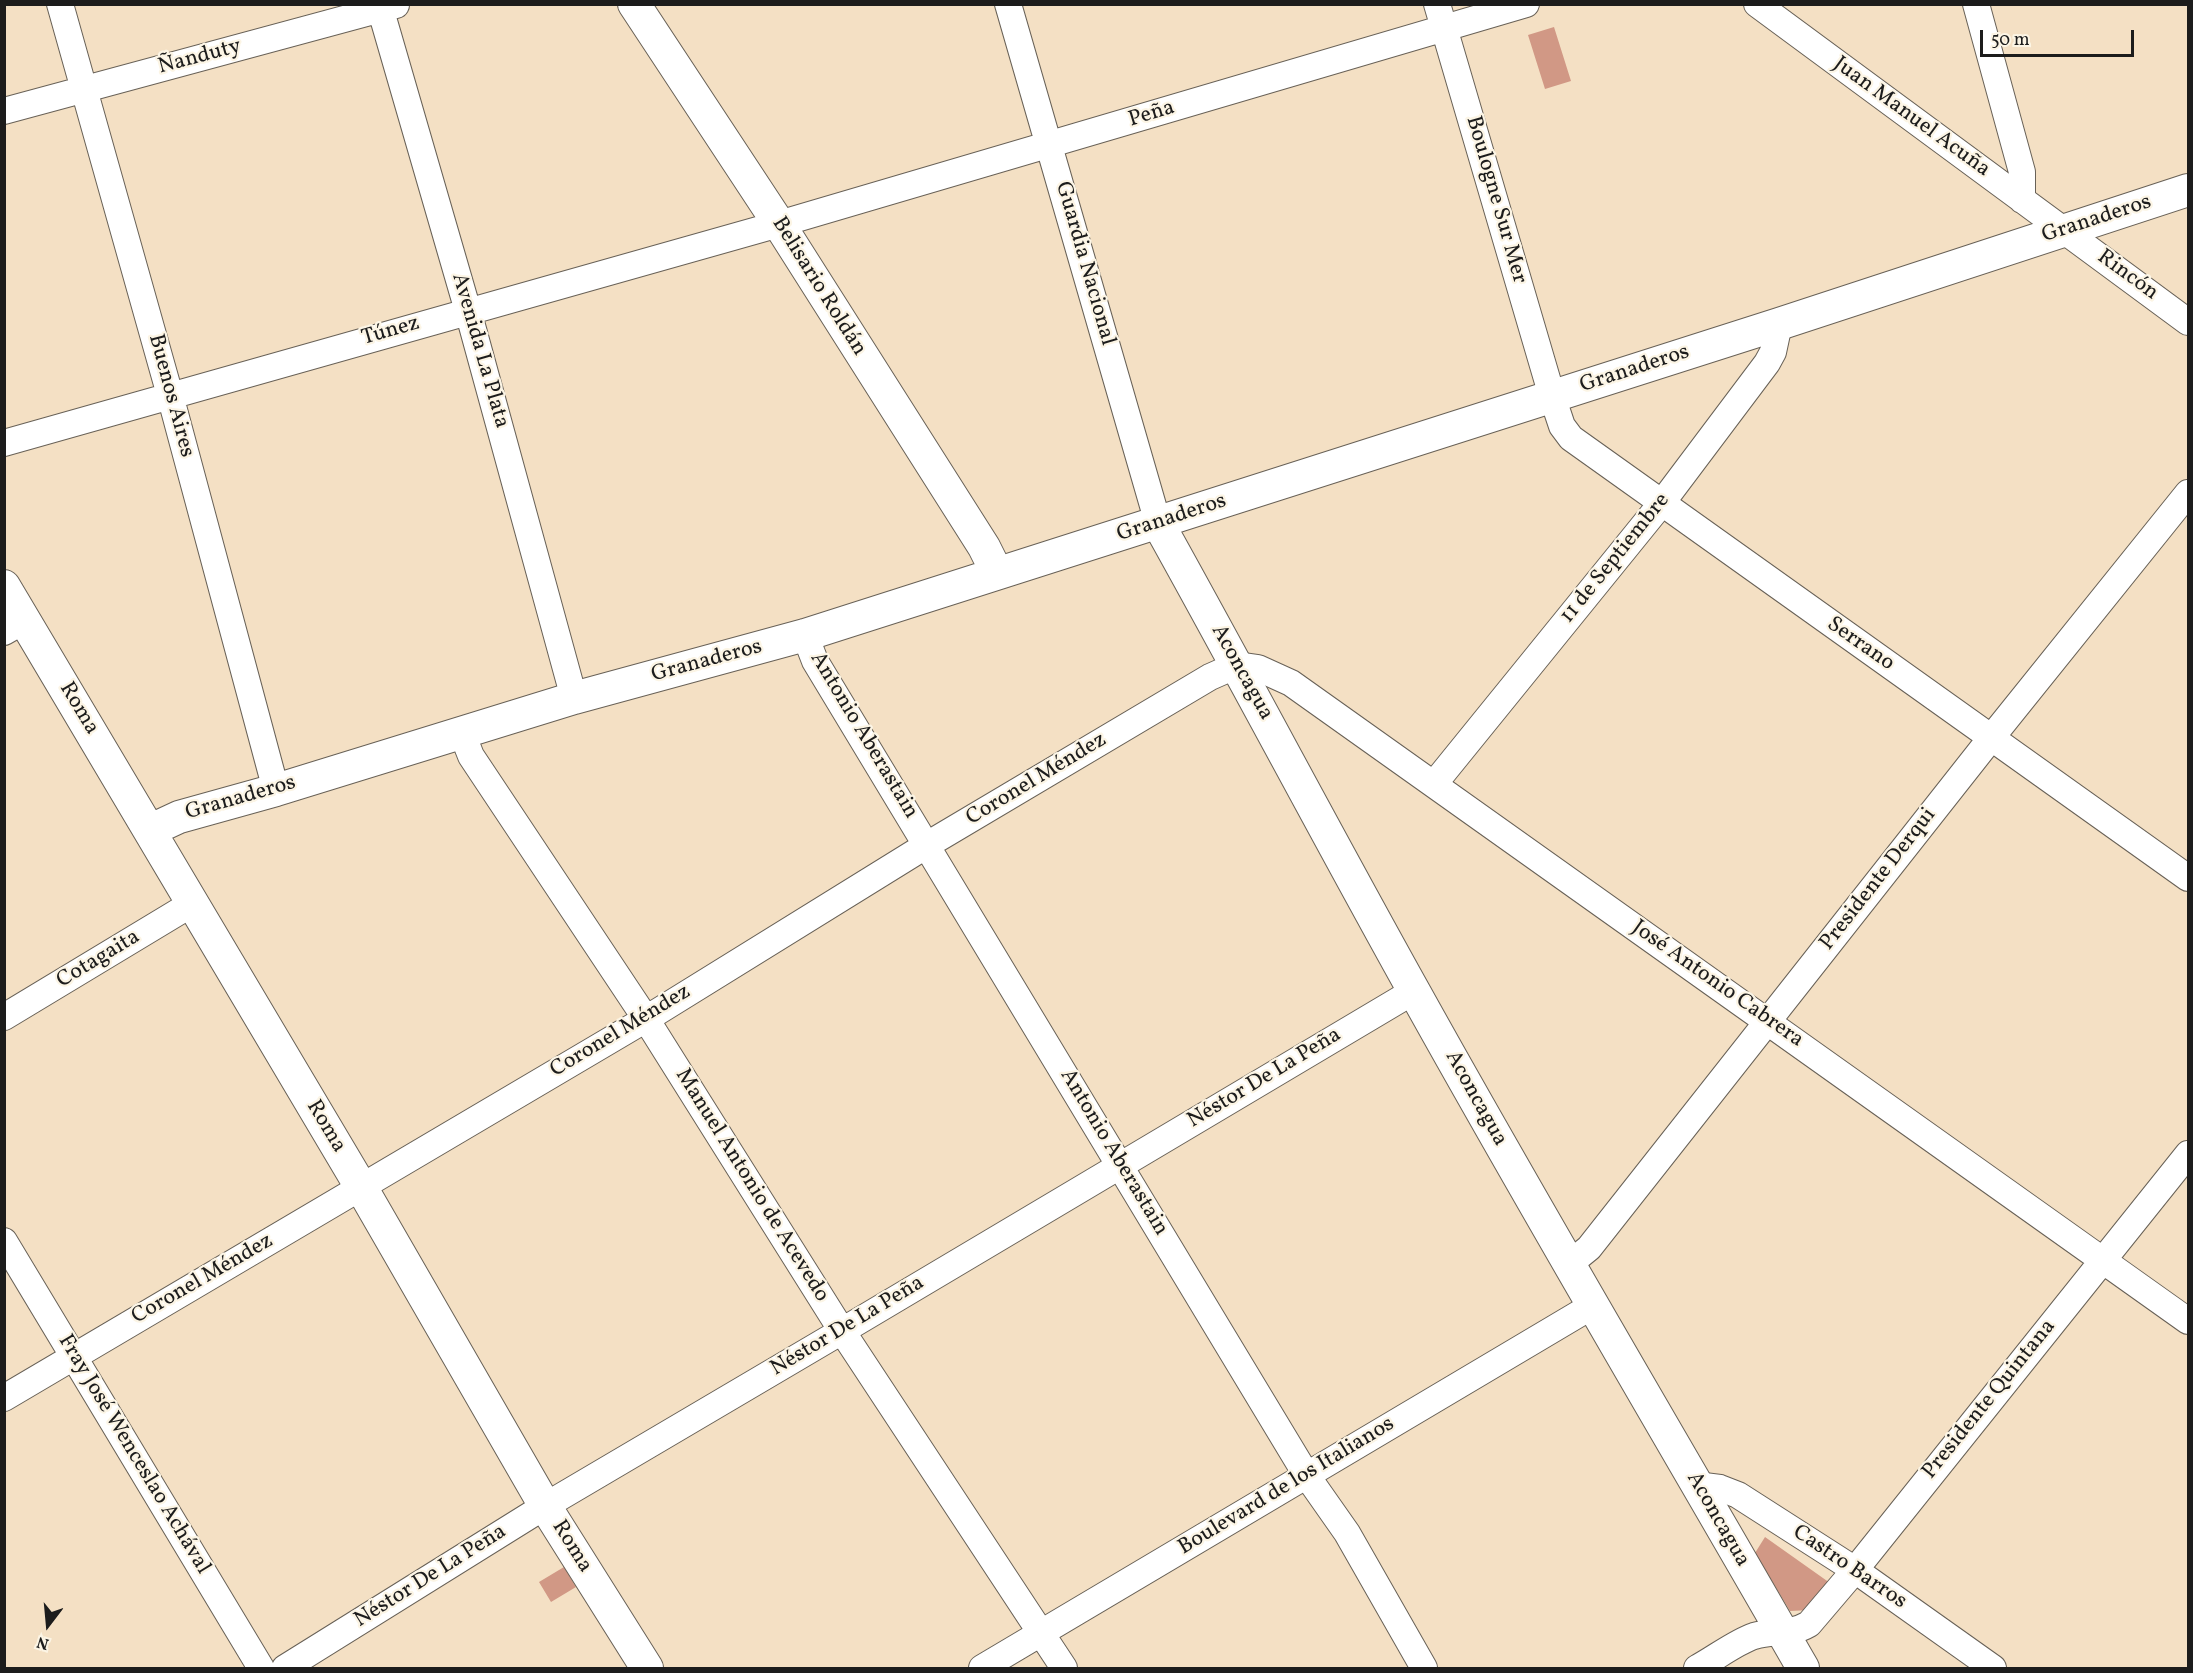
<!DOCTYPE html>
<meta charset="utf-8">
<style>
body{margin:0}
#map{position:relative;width:2193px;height:1673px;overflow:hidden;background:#f4e0c4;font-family:Vollkorn,serif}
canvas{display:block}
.frame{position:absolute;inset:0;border:6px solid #1c1c1c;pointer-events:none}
.north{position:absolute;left:18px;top:1595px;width:60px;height:60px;-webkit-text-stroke:4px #fcf5e5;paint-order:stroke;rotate:196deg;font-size:16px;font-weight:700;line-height:24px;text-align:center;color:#1c1c1c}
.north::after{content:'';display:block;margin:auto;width:21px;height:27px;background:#1c1c1c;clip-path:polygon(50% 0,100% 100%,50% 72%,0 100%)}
.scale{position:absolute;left:1980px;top:30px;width:154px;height:27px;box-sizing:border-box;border:3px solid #1c1c1c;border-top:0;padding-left:8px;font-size:18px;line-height:21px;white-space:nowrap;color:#1c1c1c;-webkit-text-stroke:4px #fcf5e5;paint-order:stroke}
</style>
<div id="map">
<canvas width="2193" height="1673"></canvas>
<div class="frame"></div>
<div class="north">N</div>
<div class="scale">50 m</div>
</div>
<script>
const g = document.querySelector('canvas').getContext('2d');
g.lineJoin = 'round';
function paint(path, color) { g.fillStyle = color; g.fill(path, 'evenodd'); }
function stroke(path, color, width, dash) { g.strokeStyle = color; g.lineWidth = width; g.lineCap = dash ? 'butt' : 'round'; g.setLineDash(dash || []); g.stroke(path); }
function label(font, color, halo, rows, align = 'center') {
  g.font = font + ' Vollkorn,serif'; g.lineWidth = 4.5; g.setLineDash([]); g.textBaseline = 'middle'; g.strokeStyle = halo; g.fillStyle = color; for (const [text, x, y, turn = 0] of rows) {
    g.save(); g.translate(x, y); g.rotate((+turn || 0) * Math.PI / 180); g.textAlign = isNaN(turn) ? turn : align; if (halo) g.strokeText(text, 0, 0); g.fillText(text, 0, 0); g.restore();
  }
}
paint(new Path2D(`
 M1554,27L1571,81L1545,89L1528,35Z
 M1765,1537L1830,1583L1811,1610L1790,1611L1755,1553Z
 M564,1567L576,1587L551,1602L539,1582Z`), '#d19885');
const minor = new Path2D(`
 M60,4L170,395L276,790
 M379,4L468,311L574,698
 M1008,4L1158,523
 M1437,4L1552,396L1562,426L1571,438L2188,878
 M1757,4L2188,322
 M1976,4L2022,172V200
 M4,111L396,5
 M4,443L779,224L1526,4
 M4,632L25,620
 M805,635L815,661L1307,1476L1347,1533L1424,1668
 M462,733L471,756L646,1019L842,1331L1064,1668
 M1434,784L1661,504L1767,363L1773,352L1779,324
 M4,1017L193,903
 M4,1241L261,1668
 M1568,1265L1589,1248L1991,738L2188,493
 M4,1398L646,1019L927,845L1210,677L1237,665L1258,668L1291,683L2188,1321
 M1696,1485L1720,1488L1738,1495L1855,1570L1993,1668
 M285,1668L545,1506L842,1331L1414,991
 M982,1668L1592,1306
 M1697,1668C1714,1659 1736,1642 1754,1636C1774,1630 1788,1636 1809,1624L1855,1570L2188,1154`);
const tertiary = new Path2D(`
 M634,4L779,224L984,547L997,573
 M1158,523C1245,679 1328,837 1415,993C1541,1220 1674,1443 1803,1668
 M4,586L361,1187L545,1506L647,1668
 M151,830L179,817L276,790L574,698L805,635L1779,324L2188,190`);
stroke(minor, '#686157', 28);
stroke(tertiary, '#686157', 34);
stroke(minor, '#fff', 26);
stroke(tertiary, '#fff', 32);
label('22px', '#1c1c1c', '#fcf5e5', [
 ["Ñanduty",200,58,-15],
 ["Peña",1152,115,-17],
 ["Juan Manuel Acuña",1911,118,36],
 ["Boulogne Sur Mer",1495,200,74],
 ["Granaderos",2097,220,-18],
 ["Guardia Nacional",1084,264,74],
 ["Rincón",2127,276,36],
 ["Belisario Roldán",818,287,58],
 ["Túnez",391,332,-16],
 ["Avenida La Plata",479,351,74],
 ["Granaderos",1635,370,-18],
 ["Buenos Aires",170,396,75],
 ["Granaderos",1172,519,-18],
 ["11 de Septiembre",1616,559,-51],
 ["Serrano",1860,645,35],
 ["Granaderos",707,662,-15],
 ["Aconcagua",1241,673,61],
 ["Roma",78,709,59],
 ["Antonio Aberastain",863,736,59],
 ["Coronel Méndez",1037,780,-31],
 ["Granaderos",241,799,-16],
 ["Presidente Derqui",1879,880,-52],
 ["Cotagaita",99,960,-31],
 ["José Antonio Cabrera",1717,985,35],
 ["Coronel Méndez",621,1032,-31],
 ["Néstor De La Peña",1265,1079,-31],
 ["Aconcagua",1475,1099,61],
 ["Roma",325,1127,59],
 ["Antonio Aberastain",1113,1153,59],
 ["Manuel Antonio de Acevedo",751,1186,58],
 ["Coronel Méndez",203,1280,-30],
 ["Néstor De La Peña",848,1327,-31],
 ["Presidente Quintana",1990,1400,-51],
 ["Fray José Wenceslao Achával",133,1455,59],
 ["Boulevard de los Italianos",1287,1487,-31],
 ["Aconcagua",1717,1520,60],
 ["Roma",571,1547,58],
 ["Castro Barros",1849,1568,34],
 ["Néstor De La Peña",431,1577,-32]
]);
</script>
